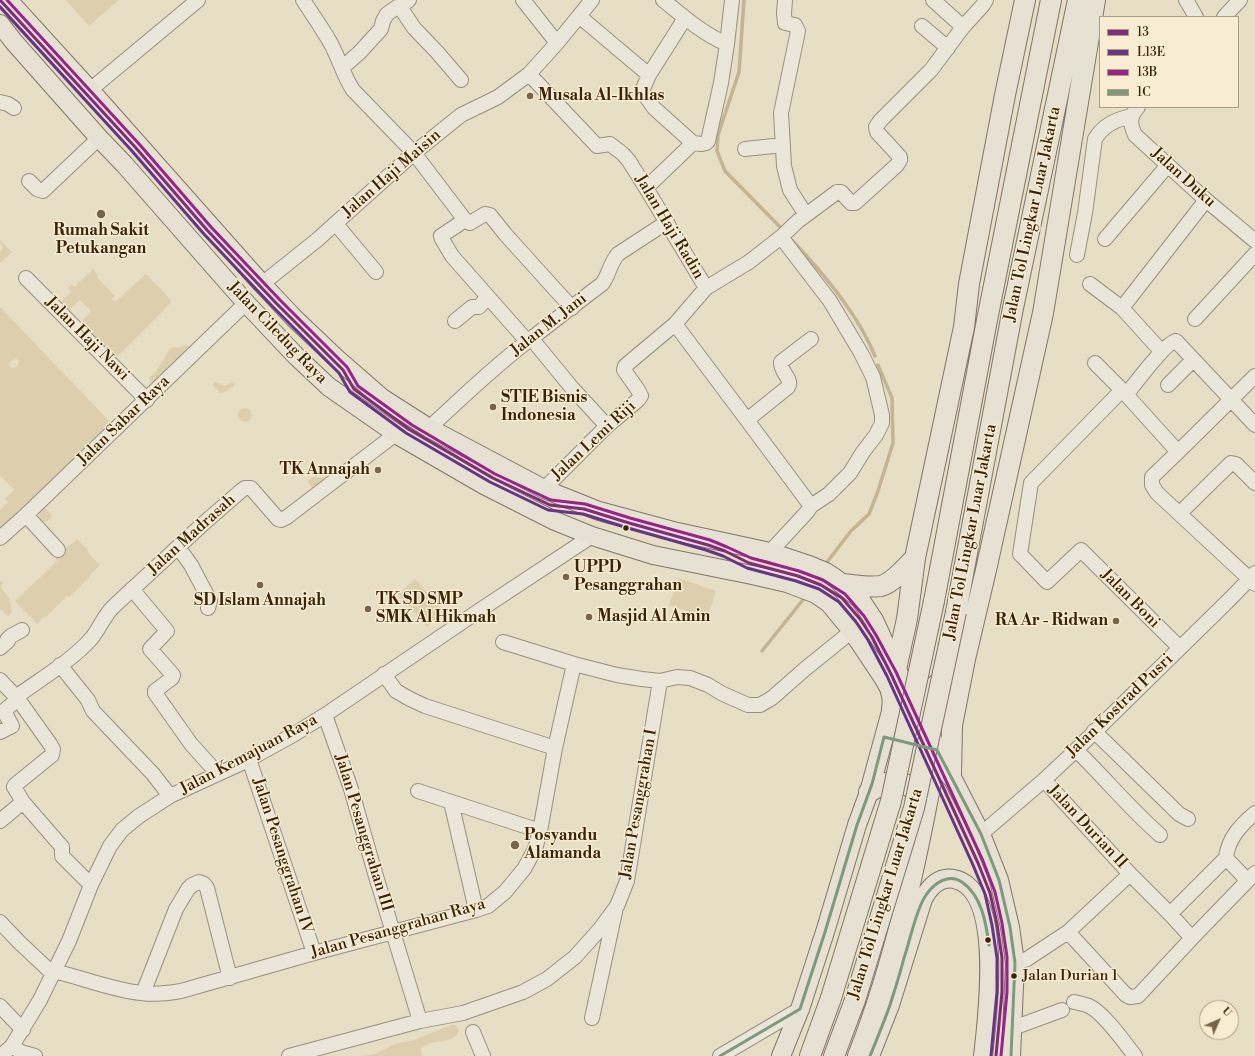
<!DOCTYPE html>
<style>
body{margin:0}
#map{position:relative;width:1255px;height:1056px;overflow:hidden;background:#e7dec6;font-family:"Libre Bodoni",serif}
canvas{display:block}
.legend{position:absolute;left:1099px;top:16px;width:140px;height:92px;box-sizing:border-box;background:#f8edd2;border:1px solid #ac9c81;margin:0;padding:5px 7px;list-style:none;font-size:12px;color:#3b2308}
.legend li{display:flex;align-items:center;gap:8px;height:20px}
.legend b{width:20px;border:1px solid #ac9c81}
.north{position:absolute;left:1199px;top:1000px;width:40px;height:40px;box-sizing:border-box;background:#f8edd2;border:1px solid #ac9c81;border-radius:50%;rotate:45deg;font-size:11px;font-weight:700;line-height:16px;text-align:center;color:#3b2308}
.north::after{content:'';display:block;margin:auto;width:14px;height:18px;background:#77644a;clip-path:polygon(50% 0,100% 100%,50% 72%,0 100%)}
</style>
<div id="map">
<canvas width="1255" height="1056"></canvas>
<ul class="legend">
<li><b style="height:5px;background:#802b7c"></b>13</li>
<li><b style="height:5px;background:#643683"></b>L13E</li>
<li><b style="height:5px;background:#972489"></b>13B</li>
<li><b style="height:5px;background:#7d9a7d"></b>1C</li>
</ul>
<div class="north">U</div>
</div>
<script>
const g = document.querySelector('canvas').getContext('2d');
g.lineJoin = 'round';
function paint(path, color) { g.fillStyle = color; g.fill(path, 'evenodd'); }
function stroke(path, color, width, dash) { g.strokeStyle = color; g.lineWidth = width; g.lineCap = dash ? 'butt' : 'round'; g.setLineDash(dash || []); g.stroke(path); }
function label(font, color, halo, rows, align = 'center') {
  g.font = font + ' "Libre Bodoni",serif'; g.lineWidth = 3; g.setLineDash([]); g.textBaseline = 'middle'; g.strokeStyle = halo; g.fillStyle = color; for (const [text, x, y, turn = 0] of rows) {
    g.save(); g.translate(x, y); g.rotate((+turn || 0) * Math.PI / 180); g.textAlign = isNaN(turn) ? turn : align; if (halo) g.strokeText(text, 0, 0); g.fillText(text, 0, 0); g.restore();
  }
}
paint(new Path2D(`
 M66,0H119L89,26Z
 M0,240L12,252L0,263V253L3,247L0,243Z
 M93,269L98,275L97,277L115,296L112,299L115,302L146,274L171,300L170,302L171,303L165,307L166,308L114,360L79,324L91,311L80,300L69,310L61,301L71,292L68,288L72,284L75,287L77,285V284Z
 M0,307L112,424L0,529V510L8,502L5,499L14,490L0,475ZM16,359L19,361L18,366L13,368H11L9,363L13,360Z
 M186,345L191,347L186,353L174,362L166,373L154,383L151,382L149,378L157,370L169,350L173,347L179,348Z
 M216,382L225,386L230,383H233L235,385L225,392L220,393L213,385V383Z
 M238 415a7 7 0 1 1 14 0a7 7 0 1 1-14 0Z
 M313,477L324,478L325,480L315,490L311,487L308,482L309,480Z
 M45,508L51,514L52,517L48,521L43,522L40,520C38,515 40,511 45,508Z
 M77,539L87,549L89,554L100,565L90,575V577L69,597L67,596L45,618L44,617L37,624L15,601L57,561L55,558Z
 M678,578L716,591L707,618L669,605Z
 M415,579L444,611L427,627L398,594Z
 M0,581L3,582L1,587L10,600L12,612L9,616C5,615 4,611 0,609Z
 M451,1025H456L459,1031C453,1045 431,1038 421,1049L422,1056H362L375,1054L395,1044L414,1040Z`), '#ddcfae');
stroke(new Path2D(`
 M744,0L739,72L718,135L717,151L725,171L783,230
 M787,235C819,268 858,314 875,356
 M824,566L851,531L869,514L878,491L893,443L892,398L878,365
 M762,651L806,596`), '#c4b493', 3.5);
const minor = new Path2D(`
 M303,0C312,14 322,28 330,42C339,58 343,75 353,90L414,153L465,220L441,236L442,239L452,256L527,341
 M523,0L557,43L529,74L597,146L610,144L623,154L629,161L646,188L706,288
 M663,0C683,16 703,34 727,44
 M785,0L784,14L785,23L795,25L798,31L781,113L784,166L790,190L806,215
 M933,0L963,27
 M1186,0L1196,17
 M400,7L414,28L437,52L461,80
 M579,16L649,75L642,91L654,108L693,143L702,144L706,143L708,141L721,83L727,44L732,0
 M1224,17L1240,0
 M922,26L948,48
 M557,43L592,0
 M342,68L360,52L381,29L383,21L387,14L397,7H400L409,0
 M649,75L685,18
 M90,90L198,0
 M0,102L8,104L14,108
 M1138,107C1129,117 1130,124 1135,135L1206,200L1255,241
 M745,149L783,145
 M29,181L37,189L43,191L99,138
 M646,188L693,143
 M465,221L470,223L485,214L490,215L506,235L572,308
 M336,224L376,272
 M781,237L830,301L861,353L873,377L882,415V423L876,435L863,452L850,473L829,494L811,506
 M1105,239L1168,165
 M1077,255L1085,213L1095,139C1103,125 1116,119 1132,116
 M26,278L147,400
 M262,284L317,240L414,153L461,115L498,97L529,74
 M1090,284L1122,308L1161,351
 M1122,308L1206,200
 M1195,319L1255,254
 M455,321L472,307H479L484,301L491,300
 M531,338L572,388L607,426
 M1095,363L1122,390
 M1168,385L1193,360
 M1126,395C1134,385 1166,342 1176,341L1255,425
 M747,420L788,387C793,379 780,372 781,362L811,339
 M429,428C462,398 495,365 532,338C555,320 578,302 602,284C609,275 610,263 618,254L667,222
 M1178,452L1255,376
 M544,489L607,426L638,400L641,396L638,390L624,370L625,366L675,324
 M1180,513L1231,463L1236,464L1255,483
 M26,515L58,550
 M0,538L25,516L246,303
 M178,547L191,565L210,601L208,608
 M770,552L807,512L811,506L747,420L675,324L706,288L749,262L781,237L798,221L837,192H841L851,203H855L897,165L900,160V157L877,132L876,127L880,121L931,70L963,27L983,5L986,0
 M132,589L167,631L150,649L173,675L172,678L155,691V693L191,744L218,774
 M503,642L574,664L617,675L642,679L660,681L677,677L690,678L708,685L723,694L748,705H760L772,698L805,669L852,631
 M0,648L8,641L7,640L11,636L22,630
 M1180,648L1081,550L1047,582L1020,554L1031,483L1122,390L1178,452L1152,477V485L1157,493L1255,584
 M60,665L88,700L93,711L153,774L170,796
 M384,674L396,691L410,699L425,706L555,748
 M0,680L18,699L50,744L53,749L52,755L15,785L14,787L23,802L62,847V856L91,885
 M16,697C39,680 71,661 90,640C99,630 103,617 113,607L204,523L242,490L245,488H251L278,519L281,520L287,517L397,433
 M325,715L351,789L375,873L420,1021
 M1094,731L1179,814L1188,819
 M0,732L12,726L4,711L18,699
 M1076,750C1105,778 1130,809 1160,835
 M249,759L314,953
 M1044,780L1130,874
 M418,791L540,831
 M451,802L476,910
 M0,821L23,802
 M981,834L1044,780L1076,750L1231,598L1255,573
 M1247,880L1226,858C1228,838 1241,825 1255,813
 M1170,914L1226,858
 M0,922L19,942L53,974
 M1068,932L1126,995L1130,997L1138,996L1192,938
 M1015,963L1027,959L1068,932L1130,874L1170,914L1192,938L1255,873
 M54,971C83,978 112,990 141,993C155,995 168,993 181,991L314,953L476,910L488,906L505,892L524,869L535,849L540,831L555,748L574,664
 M143,993L176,909L188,889L192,885L199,882L204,884L207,888L230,978
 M1074,1002C1079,1003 1084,1004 1089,1006C1104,1013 1124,1042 1135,1056
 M0,1006L23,1030
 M592,1018L615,912
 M1013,1028L1062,1010
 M473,1032L483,1056
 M12,1046L21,1052L35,1056
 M1,1056L12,1046L40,1000L69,941L91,885L110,846L122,830L139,816L170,796L242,763L293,735L325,715L483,608L592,536
 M289,1056L420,1021L463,1013L523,992L547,979L575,957L600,929L617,906L627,881L660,681
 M720,1056L800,1009`);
const major = new Path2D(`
 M8,0L90,90L262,284L294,318L335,357L382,398L429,428L544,489L599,511L673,531L770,552L809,565L826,572L835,578L860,599L874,620L896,668L981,834L999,880L1010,927L1015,963L1011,1056
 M0,24L14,42L99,138L124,164L246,303L296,356L329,387L401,437L484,485L555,521L592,536L653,555L752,575L787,583L816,594L829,603L852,631L884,679L891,692L892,708L869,792L857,825L825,932L800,1009L781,1056
 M870,1056L890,1005L923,899C929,888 939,876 954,879C1005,890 987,1019 983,1056`);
const highway = new Path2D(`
 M843,584C855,585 868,588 881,586C893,583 906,567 915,558
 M934,601L987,320L1051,0
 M956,612L1013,308L1078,0
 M891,692L907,619L915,558L964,327L969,284L1005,95L1025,0
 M892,708C914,704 932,690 949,674
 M951,776L952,725L965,659L986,570L1043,313L1095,0
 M869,792C875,789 880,785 886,783C904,778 920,790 923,808
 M810,1056L831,998
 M834,1056L855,1000
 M858,1056C897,957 918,854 937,750`);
stroke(minor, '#98907f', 16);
stroke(major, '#7f7767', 20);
stroke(highway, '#7f7767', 22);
stroke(minor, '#ebe6da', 14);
stroke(major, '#e7e1d4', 18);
stroke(highway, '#e7e1d4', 20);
const highwayBridge = new Path2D(`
 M831,998L891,801L934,601
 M855,1000L914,808L956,612`);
stroke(highwayBridge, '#7f7767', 22, []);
stroke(highwayBridge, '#e7e1d4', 20);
stroke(new Path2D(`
 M0,0L136,148L207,230L276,303L343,370L354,389L409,429L493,478L550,505L584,509L629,523L708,545L725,551L749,563L798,576L821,585L842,598L860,619L872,637L891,674L978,863L990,893L997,924L1002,958V992L996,1056`), '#802b7c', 3);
stroke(new Path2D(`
 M0,7L132,151L203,233L272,306L339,373L350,392L406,433L490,482L548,510L583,514L628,528L706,550L723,556L747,568L796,581L819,589L839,602L856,622L868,640L887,676L973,865L985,894L992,925L997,958V992L991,1056`), '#643683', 3);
stroke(new Path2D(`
 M7,0L140,145L211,227L280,300L347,367L358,386L412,425L495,474L551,500L585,504L630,518L710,540L727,547L751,558L799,571L823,580L845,594L864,616L876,635L896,672L983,861L995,892L1002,923L1007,957V992L1001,1056`), '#972489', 3);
stroke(new Path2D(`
 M720,1056L800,1009L825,932L857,825L872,784L884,737L937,750L981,834L999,880L1010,927L1015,963L1011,1056
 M870,1056C877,1039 884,1022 890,1005C895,989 900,974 904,958C910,941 916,909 926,895C934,883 949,873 962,882C982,896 986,923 989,945`), '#7d9a7d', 3);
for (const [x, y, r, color] of [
 [530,96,4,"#77644a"],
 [101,214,5,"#77644a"],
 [493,407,4,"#77644a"],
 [378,470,4,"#77644a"],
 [626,528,3.5,"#3b2308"],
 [566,577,4,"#77644a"],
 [260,585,4,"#77644a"],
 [368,609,4,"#77644a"],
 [589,617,4,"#77644a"],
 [1116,621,4,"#77644a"],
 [515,845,5,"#77644a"],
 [988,940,3.5,"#3b2308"],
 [1014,976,3.5,"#3b2308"]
]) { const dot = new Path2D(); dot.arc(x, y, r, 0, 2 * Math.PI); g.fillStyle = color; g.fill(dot); stroke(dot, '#f8edd2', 1.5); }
label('15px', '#3b2308', '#f8edd2', [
 ["Jalan Durian 1",1022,976]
], 'left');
label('bold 16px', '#3b2308', '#f8edd2', [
 ["Musala Al-Ikhlas",538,96],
 ["Rumah Sakit",101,231,"center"],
 ["Petukangan",101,249,"center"],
 ["STIE Bisnis",501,398],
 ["Indonesia",501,416],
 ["TK Annajah",370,470,"right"],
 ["UPPD",574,568],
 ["Pesanggrahan",574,586],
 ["TK SD SMP",376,600],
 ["SMK Al Hikmah",376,618],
 ["SD Islam Annajah",260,601,"center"],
 ["Masjid Al Amin",597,617],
 ["RA Ar - Ridwan",1108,621,"right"],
 ["Posyandu",524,836],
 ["Alamanda",524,854]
], 'left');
label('16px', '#3b2308', '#f8edd2', [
 ["Jalan Haji Maisin",392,174,-41],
 ["Jalan Duku",1183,178,42],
 ["Jalan Tol Lingkar Luar Jakarta",1033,214,-78],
 ["Jalan Haji Radin",669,227,59],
 ["Jalan M. Jani",549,325,-38],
 ["Jalan Ciledug Raya",277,333,46],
 ["Jalan Haji Nawi",87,339,45],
 ["Jalan Sabar Raya",124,421,-44],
 ["Jalan Lemi Riji",594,441,-43],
 ["Jalan Tol Lingkar Luar Jakarta",971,532,-79],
 ["Jalan Madrasah",192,535,-42],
 ["Jalan Boni",1130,599,45],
 ["Jalan Kostrad Pusri",1120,706,-44],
 ["Jalan Kemajuan Raya",249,755,-28],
 ["Jalan Pesanggrahan I",639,804,-80],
 ["Jalan Durian II",1087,827,47],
 ["Jalan Pesanggrahan III",363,833,73],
 ["Jalan Pesanggrahan IV",282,856,72],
 ["Jalan Tol Lingkar Luar Jakarta",886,894,-73],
 ["Jalan Pesanggrahan Raya",398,929,-16]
]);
</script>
